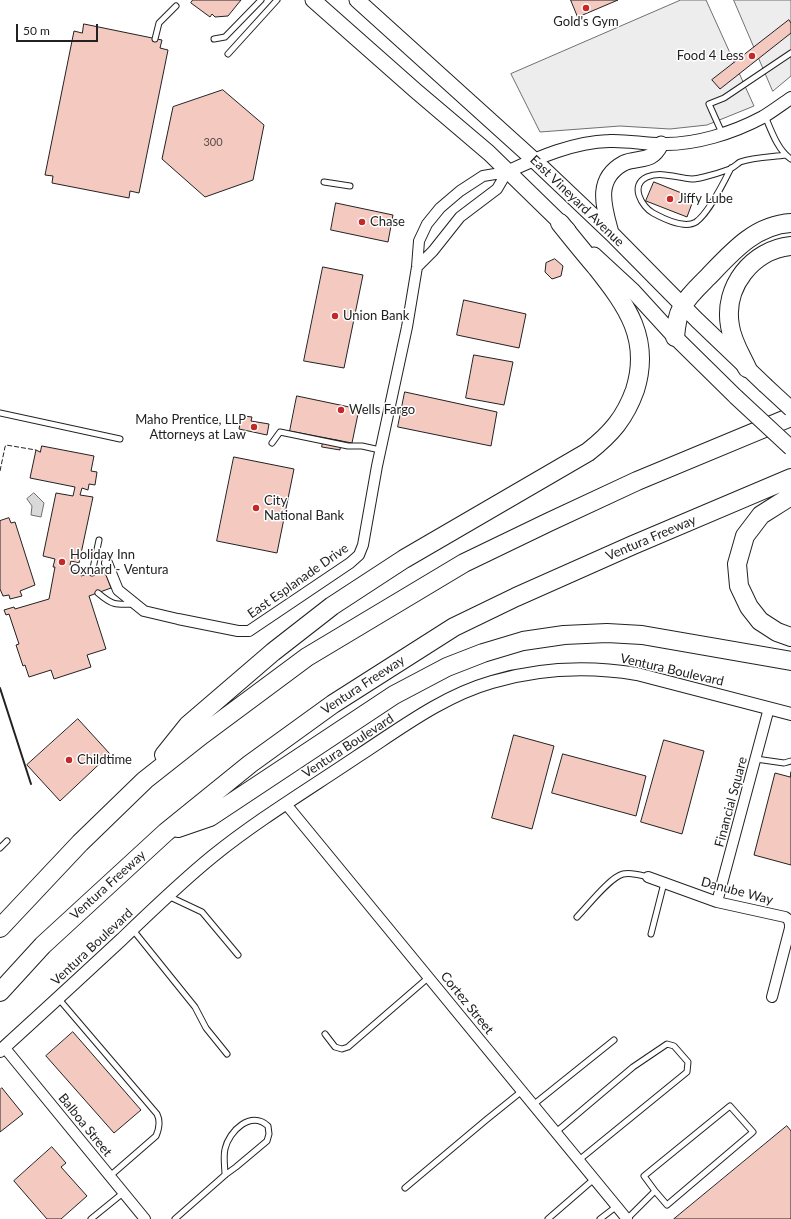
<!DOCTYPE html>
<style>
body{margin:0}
#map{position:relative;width:791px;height:1219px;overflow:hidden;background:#fff;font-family:Lato,sans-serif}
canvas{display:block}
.scale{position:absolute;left:16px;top:24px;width:82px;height:18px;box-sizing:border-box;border:2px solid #222;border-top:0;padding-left:5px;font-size:12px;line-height:14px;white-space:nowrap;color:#222;-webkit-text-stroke:3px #fff;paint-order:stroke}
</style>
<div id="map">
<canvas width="791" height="1219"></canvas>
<div class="scale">50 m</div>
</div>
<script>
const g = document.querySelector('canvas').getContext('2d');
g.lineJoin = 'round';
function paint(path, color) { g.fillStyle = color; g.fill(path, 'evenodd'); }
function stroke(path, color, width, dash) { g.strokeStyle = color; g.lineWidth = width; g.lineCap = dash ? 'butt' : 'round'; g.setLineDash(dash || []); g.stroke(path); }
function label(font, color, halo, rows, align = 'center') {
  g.font = font + ' Lato,sans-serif'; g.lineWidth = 3; g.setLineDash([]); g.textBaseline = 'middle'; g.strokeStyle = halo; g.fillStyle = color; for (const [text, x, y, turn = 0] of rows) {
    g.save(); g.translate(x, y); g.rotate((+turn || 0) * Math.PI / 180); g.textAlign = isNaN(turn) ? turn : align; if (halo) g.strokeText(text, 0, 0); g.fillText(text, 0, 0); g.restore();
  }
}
const parking = new Path2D(`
 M681,0H706L754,106L707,125L670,129L620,126L540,132L511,74Z
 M734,0H791V76L773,91Z`);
paint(parking, '#ededed');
stroke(parking, '#6f6f6f', 1);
const water = new Path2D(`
 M34,493L44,503L41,517L31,515L32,506L27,499Z`);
paint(water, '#d9d9d9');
stroke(water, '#6f6f6f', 1);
const building = new Path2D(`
 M193,0H241L228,16L215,17L212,14L210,17L191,3Z
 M571,0H618L578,17Z
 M789,20L791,23V33L720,89L712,80Z
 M84,24L162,40L160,48L168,50L139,193L130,191L129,198L52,183L53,176L45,175L74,31L82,33Z
 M223,90L264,125L253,180L205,197L162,159L173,107Z
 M654,182L694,198L687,217L646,201Z
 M336,203L393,215L388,242L331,230Z
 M555,259L563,266L561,276L552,279L545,272L546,263Z
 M323,267L363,275L344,368L304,361Z
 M464,300L526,314L519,348L457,335Z
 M474,355L513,362L504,405L466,398Z
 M405,392L497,412L491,446L398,427Z
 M297,396L359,409L352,443L290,431Z
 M244,416L252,417L251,421L269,424L267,435L239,429L241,419H243Z
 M324,438L341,441L340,450L322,447Z
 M42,446L94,456L91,471L97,472L95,485L89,484L88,490L82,488L80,495L93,497L79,563L71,561L70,565L72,566L71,570L80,572L81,576L104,569L111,588L89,596L106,649L87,655L91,667L54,679L51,670L29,677L25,665L23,666L16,645L19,644L9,614L6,615L4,610L14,607L15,609L49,599L55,567H53L55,559L43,556L56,493L73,496L75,487L30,478L36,450L40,452Z
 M234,457L294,469L277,553L217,541Z
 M9,518L11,523L15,522L35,585L20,591L22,596L10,599L9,595L3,596L0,589V521Z
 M78,719L110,754L60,801L27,765Z
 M514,735L554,746L532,829L492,818Z
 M664,740L704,751L682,834L641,822Z
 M563,754L646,776L636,816L552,793Z
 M791,772V865L754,855L775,773L790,777Z
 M73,1032L141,1110L114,1133L46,1056Z
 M2,1088L23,1114L0,1132V1090Z
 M787,1126L791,1131V1219H674Z
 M52,1147L66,1163L61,1167L87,1196L61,1219H47L14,1181Z`);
paint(building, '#f3c9c0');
stroke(building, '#222', 1);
const service = new Path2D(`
 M155,39L159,23L176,6
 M214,39L225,37L261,0
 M228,54L277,0
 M765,116C771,130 778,151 791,159
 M722,133L709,104L724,98L791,53
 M731,168C724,182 709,213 696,222C685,229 664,219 653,213C642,207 629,185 647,177C661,171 677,178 692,179C696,179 700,178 704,177C712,175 722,172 730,169C734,167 737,164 740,162C754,157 771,157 786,155
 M324,182L350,186
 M0,413L120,439
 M272,443L280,432L348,446H362L380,450
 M92,573L99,540
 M98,593C112,605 115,605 134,604
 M756,759L784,763L791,761
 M0,848L7,841
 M168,896L202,912L238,955
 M577,917C587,907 610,877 623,874C631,872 640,875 648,877
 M133,930L195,1007L206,1028L227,1054
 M651,934L664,883
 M58,998L157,1114C161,1122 159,1129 156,1136L110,1176
 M325,1034L335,1047L342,1049L348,1047L429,977
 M533,1105L614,1040
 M556,1132L633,1067L667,1044L674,1046L688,1062L687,1072L579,1160
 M405,1188L486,1120L522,1091
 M91,1219L123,1193
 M175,1219L225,1175L236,1167L267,1141L269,1134L268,1126C251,1110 229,1131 225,1149C223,1157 225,1167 225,1175
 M548,1219L594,1179
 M600,1219L617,1206
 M627,1219L655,1191L644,1176L730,1106L753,1132L667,1205L655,1191`);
const minor = new Path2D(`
 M417,267L433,251L460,217L497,189L507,172
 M107,563L118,590L144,611L178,619L238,631H249L350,563L359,555L363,545L377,466L407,327L417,267L419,241L427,224L440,208L460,191L483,176L507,172
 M286,804L627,1219
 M648,877L717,902L785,917C790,920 790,923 790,928L772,997
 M717,902L769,708
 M4,1047L145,1219`);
const tertiary = new Path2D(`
 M507,172C539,157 574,142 609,141C626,140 644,144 661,144C695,145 733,133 763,117C773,111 782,104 791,98
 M0,1051C41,1014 81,977 122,939C151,911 181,882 213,856C259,819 309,789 358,756C401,728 443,696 492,682C540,668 588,666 637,674L791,714`);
const primary = new Path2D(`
 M313,0L416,91L489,153L568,230
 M357,0L533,159L612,234L697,320L765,385
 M611,233C604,207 594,179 624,163C632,159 645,160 651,156C655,154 659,148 661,144
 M594,255L633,291L675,337L736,397`);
const motorway = new Path2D(`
 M675,337C676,326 677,316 682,307C688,296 699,286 708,277C732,252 755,225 791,223
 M747,368C741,355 732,341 730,326C723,287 752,250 791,246
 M791,496L761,515L745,536L737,564L739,586L749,607L760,621L777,632L791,637
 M164,755L188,725L273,652L332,606L404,559L588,452C611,434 625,418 635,390C651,339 627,306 597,268C584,253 572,238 560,223
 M178,828L210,817L394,695L447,667L483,653L523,641L564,635L607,633L642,635L791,661
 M0,928L80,843L145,780L202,735L307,657L464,563L549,522L637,481L791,417
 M0,992L43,945L166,832L250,764L333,704L454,627L516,597L633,545L791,478`);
stroke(service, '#222', 7);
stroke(minor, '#222', 12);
stroke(tertiary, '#222', 14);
stroke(primary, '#222', 17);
stroke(motorway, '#222', 20);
stroke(service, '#fff', 5);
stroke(minor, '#fff', 10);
stroke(tertiary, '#fff', 12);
stroke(primary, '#fff', 15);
stroke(motorway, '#fff', 18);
const primaryBridge = new Path2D(`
 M765,385L791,409
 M736,397L791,448`);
stroke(primaryBridge, '#222', 17, []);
stroke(primaryBridge, '#fff', 15);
stroke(new Path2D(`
 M0,471L5,447L6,445L36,450`), '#222', 1, [5, 2]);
stroke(new Path2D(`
 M0,688L31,784`), '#222', 2);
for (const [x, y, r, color] of [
 [586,8,4,"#c62828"],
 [752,56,4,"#c62828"],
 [670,199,4,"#c62828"],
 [362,222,4,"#c62828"],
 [335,316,4,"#c62828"],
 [341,410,4,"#c62828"],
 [254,427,4,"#c62828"],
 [256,508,4,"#c62828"],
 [62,562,4,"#c62828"],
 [69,760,4,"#c62828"]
]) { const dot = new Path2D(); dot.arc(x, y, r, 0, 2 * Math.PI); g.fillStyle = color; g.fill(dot); stroke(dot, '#fff', 1.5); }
label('11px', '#564c4a', null, [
 ["300",213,142]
]);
label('13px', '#222', '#fff', [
 ["Gold's Gym",586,22,"center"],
 ["Food 4 Less",744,56,"right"],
 ["Jiffy Lube",678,199],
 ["Chase",370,222],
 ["Union Bank",343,316],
 ["Wells Fargo",349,410],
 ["Maho Prentice, LLP",246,420,"right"],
 ["Attorneys at Law",246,435,"right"],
 ["City",264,501],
 ["National Bank",264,516],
 ["Holiday Inn",70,555],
 ["Oxnard - Ventura",70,570],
 ["Childtime",77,760]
], 'left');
label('13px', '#222', '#fff', [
 ["East Vineyard Avenue",577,201,44],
 ["Ventura Freeway",651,538,-23],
 ["East Esplanade Drive",298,581,-35],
 ["Ventura Boulevard",672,670,13],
 ["Ventura Freeway",363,685,-33],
 ["Ventura Boulevard",348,746,-33],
 ["Financial Square",731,802,-75],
 ["Ventura Freeway",108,885,-42],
 ["Danube Way",737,891,15],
 ["Ventura Boulevard",92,947,-43],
 ["Cortez Street",467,1003,51],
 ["Balboa Street",85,1125,51]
]);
</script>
